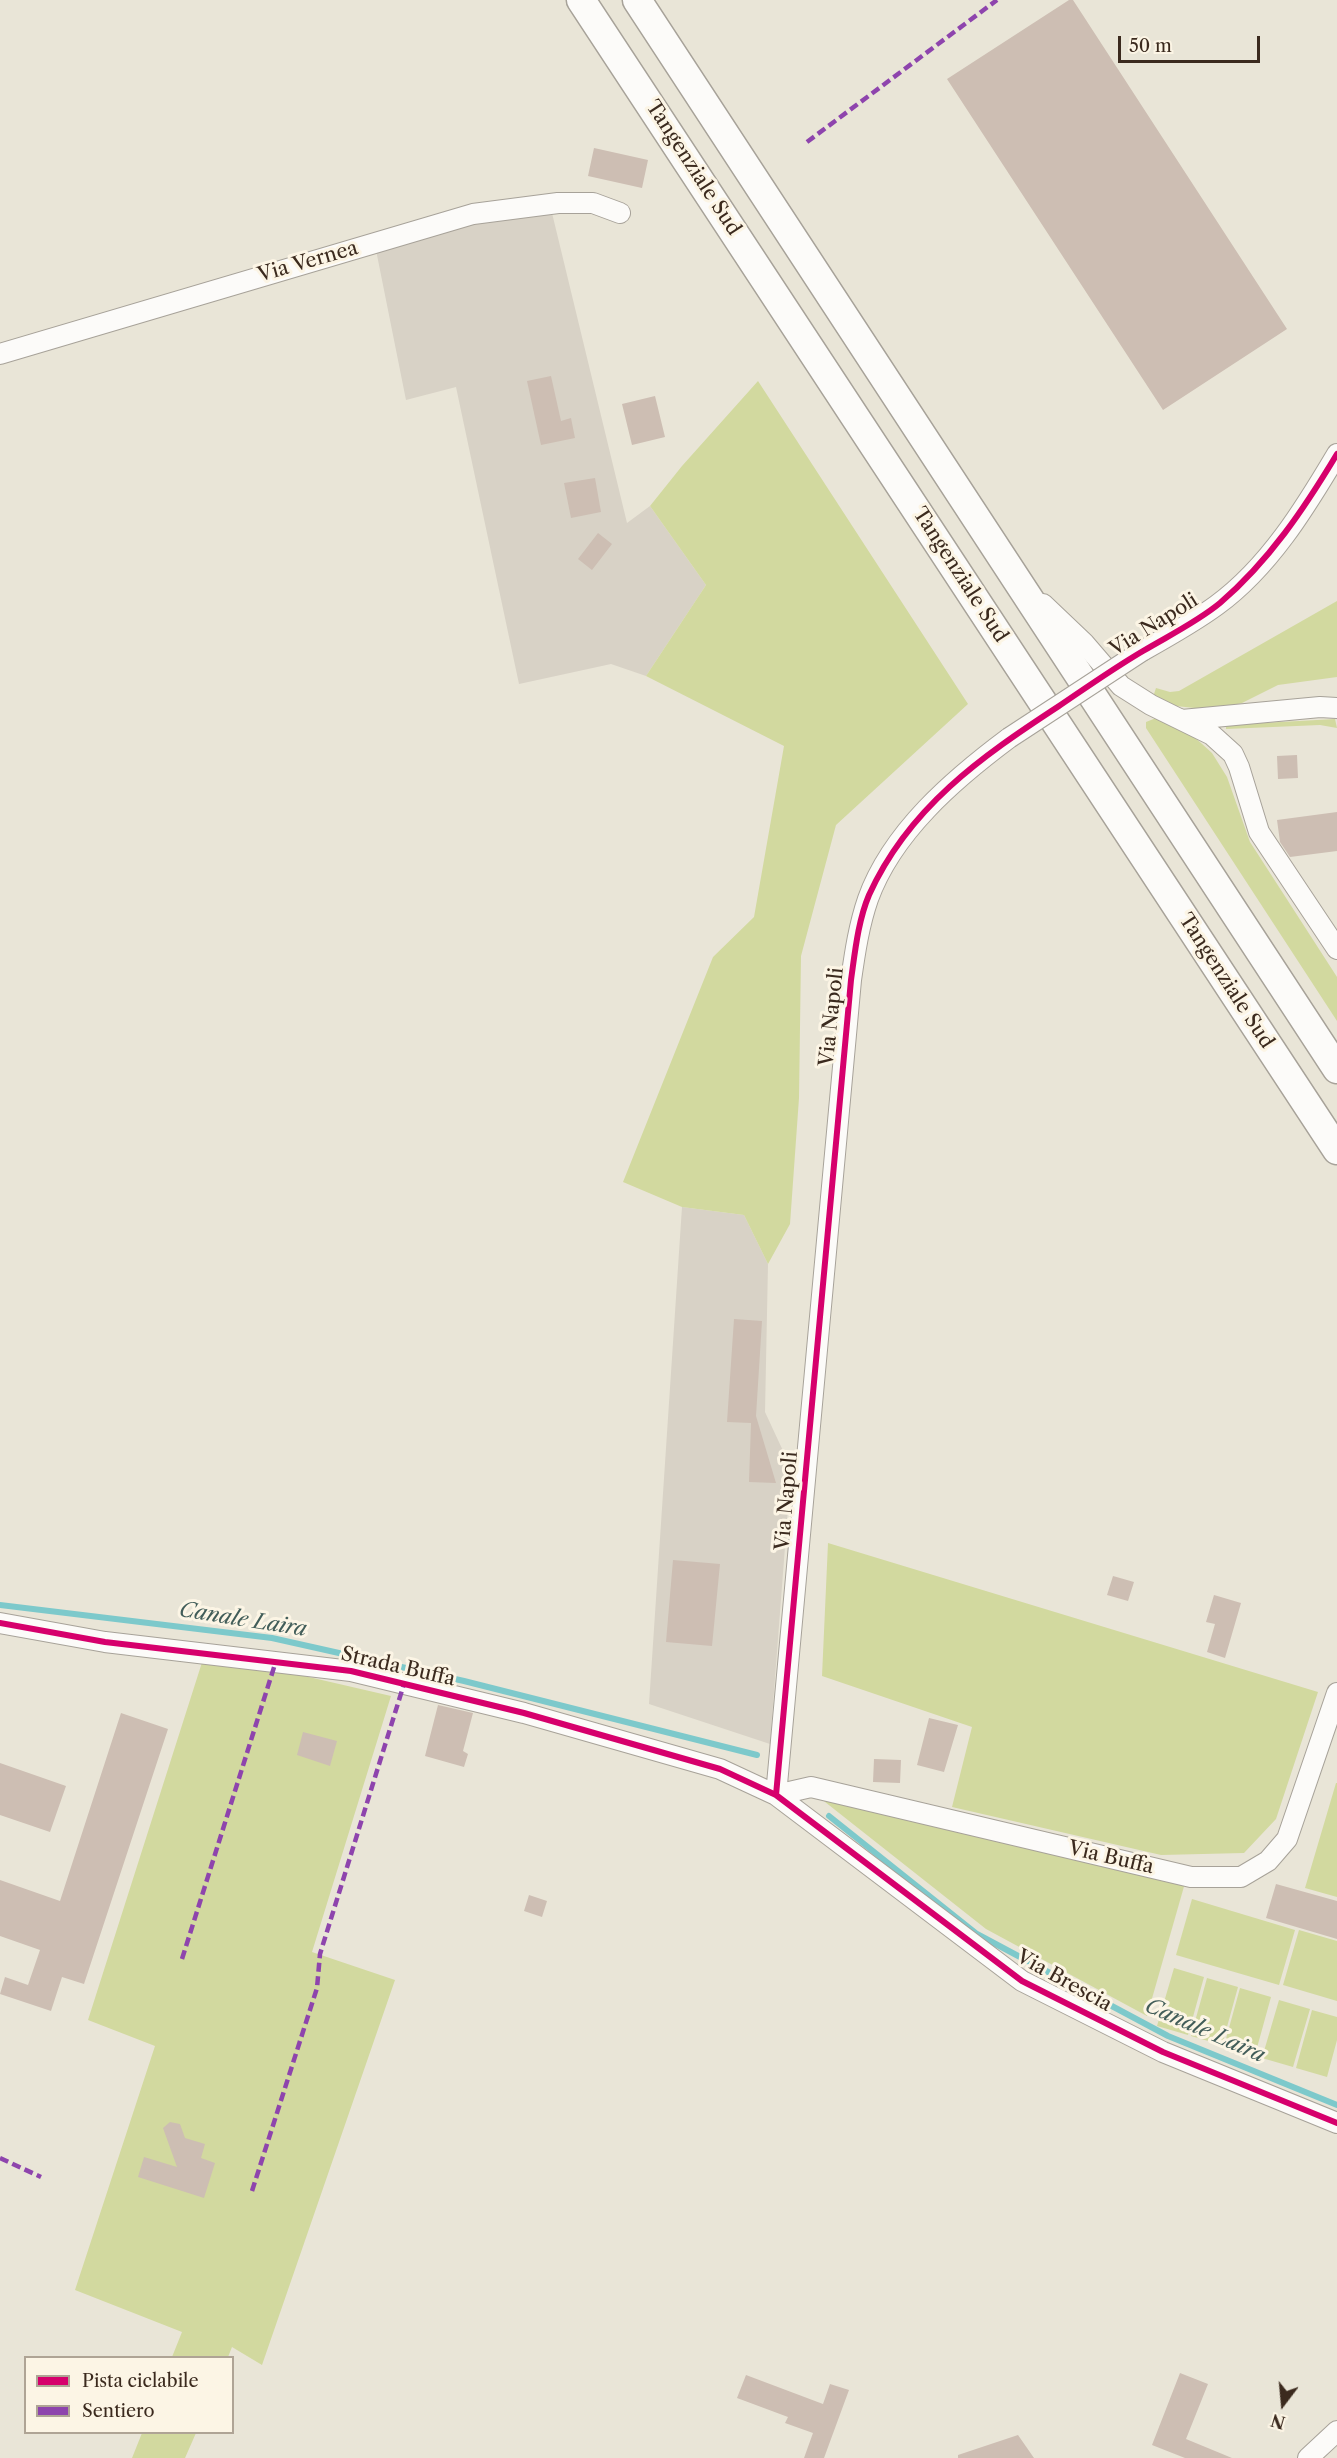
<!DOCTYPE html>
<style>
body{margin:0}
#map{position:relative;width:1337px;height:2458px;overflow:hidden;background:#e9e5d7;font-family:"Libre Caslon Text",serif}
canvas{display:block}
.legend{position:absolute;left:24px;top:2356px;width:210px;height:78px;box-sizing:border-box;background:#fcf5e5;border:2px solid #afa495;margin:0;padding:8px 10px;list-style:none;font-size:18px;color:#3b2a1e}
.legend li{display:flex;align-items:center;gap:12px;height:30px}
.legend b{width:30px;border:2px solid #afa495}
.north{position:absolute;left:1253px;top:2374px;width:60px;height:60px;-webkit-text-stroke:4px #fcf5e5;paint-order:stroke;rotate:196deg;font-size:16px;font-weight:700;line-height:24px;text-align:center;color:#3b2a1e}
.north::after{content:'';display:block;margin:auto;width:21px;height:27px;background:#3b2a1e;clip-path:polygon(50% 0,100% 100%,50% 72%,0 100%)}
.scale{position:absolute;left:1118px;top:36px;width:142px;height:27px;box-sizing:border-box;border:3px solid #3b2a1e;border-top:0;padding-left:8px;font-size:18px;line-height:21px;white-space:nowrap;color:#3b2a1e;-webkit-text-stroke:4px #fcf5e5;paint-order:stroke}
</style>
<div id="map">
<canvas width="1337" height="2458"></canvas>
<ul class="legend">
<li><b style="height:8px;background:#d6006c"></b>Pista ciclabile</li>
<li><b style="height:8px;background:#8e44ad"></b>Sentiero</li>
</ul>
<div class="north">N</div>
<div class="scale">50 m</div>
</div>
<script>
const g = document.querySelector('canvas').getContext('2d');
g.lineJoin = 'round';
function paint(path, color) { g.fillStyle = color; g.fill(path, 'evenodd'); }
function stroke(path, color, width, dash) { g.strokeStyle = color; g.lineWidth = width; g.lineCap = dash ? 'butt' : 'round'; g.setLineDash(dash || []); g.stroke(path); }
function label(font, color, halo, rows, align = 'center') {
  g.font = font + ' "Libre Caslon Text",serif'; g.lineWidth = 6; g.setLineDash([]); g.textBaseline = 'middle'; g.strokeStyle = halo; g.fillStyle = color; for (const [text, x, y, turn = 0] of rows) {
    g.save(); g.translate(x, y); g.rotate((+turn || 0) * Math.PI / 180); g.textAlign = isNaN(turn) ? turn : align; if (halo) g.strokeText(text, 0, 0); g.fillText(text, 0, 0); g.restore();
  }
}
paint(new Path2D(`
 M552,213L627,523L650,506L706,585L646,676L611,664L519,684L456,387L406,400L376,250L482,222Z
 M682,1207L744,1215L768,1264L765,1412L791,1468L770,1744L649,1704Z`), '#d8d2c6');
paint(new Path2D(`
 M758,381L968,704L836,825L801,956L799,1098L790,1224L768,1264L744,1215L682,1207L623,1182L713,957L754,917L784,746L646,676L706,585L650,506L682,466Z
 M1337,601V677L1278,685L1242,703L1213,710L1176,706L1153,697L1156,688L1170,692L1179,691Z
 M1156,718L1189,733L1201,743L1212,753L1227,777L1250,842L1337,977V1021L1146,728V722Z
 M1335,719L1337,728L1320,725L1226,729V725Z
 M828,1543L1318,1692L1276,1819L1244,1853L1161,1855L952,1807L972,1727L822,1676Z
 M205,1653L391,1696L312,1952L395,1980L262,2365L232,2347L228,2357H172L182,2332L75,2290L155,2046L88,2020Z
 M1336,1783H1337V1897L1305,1888Z
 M820,1798L1185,1883L1147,2016L986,1929Z
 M1192,1899L1295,1930L1279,1985L1176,1955Z
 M1299,1930L1337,1941V2001L1283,1985Z
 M1174,1968L1204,1977L1188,2035L1157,2026Z
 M1207,1978L1238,1987L1222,2045L1191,2036Z
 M1240,1988L1271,1997L1255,2055L1224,2046Z
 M1279,2000L1310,2009L1293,2067L1262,2058Z
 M1312,2010L1337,2017V2040L1327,2077L1296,2068Z
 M142,2433V2432L196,2433L185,2458H132Z`), '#d2d99f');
stroke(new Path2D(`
 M0,1605L272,1638L464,1681L757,1755
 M829,1816L977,1934L1168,2036L1337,2105`), '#7dc9cb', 6);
paint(new Path2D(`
 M1069,0H1073L1287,329L1163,410L947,79Z
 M594,148L648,160L642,188L588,176Z
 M551,376L561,421L571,418L575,438L541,445L527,381Z
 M655,396L665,437L632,445L622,404Z
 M595,478L601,512L571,518L564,483Z
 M598,533L612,544L592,570L578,559Z
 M1297,755L1298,778L1278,779L1277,756Z
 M1337,812V851L1290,857L1280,842L1277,820Z
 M734,1319L762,1321L756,1416L776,1483L749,1482L751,1423L727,1422Z
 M673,1560L720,1564L712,1646L666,1642Z
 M1113,1576L1134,1582L1128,1601L1107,1595Z
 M1214,1595L1241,1603L1225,1658L1207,1652L1215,1624L1206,1622Z
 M438,1705L473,1713L463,1751L468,1754L464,1767L425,1756Z
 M121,1713L168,1729L84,1984L62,1977L51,2011L0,1994L5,1977L28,1985L40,1950L0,1936V1880L60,1901Z
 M929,1718L958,1725L944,1772L917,1765Z
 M303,1732L337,1741L330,1766L297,1755Z
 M874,1759L901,1760L900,1783L873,1782Z
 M0,1763L66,1786L50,1832L0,1815Z
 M1276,1884L1337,1901V1939L1266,1918Z
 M529,1895L547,1901L542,1917L524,1911Z
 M170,2122L180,2124L185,2138L205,2144L201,2158L215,2163L204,2198L138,2177L144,2157L177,2167L163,2128Z
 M1180,2373L1208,2384L1186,2439L1232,2458H1185L1152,2445Z
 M746,2375L823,2404L830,2384L849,2390L824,2458H804L813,2433L785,2423L788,2417L737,2398Z
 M1018,2435L1034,2458H958V2455Z`), '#cdbeb3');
const minor = new Path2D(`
 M0,354L473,214L558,203H593L620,213
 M1043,604L1084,643L1121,686L1151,705L1212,735L1233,754L1239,767L1259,832L1337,949
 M1142,651C1167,637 1194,622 1217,605C1269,567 1305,508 1337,454
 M1182,720L1320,707L1337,708
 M0,1623L105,1642L351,1671L524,1713L720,1769L776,1795L1022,1981L1163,2052L1337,2123
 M776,1795L851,980C855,952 859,925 868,899C892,832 954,779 1009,738
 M776,1795L811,1787L1191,1877H1241L1268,1861L1287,1839L1337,1693
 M1308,2458L1337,2431`);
const highway = new Path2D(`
 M581,0L1337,1150
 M637,0L1337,1069`);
stroke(minor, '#a7a299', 22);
stroke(highway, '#a7a299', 31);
stroke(minor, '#fcfbf9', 20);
stroke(highway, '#fcfbf9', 28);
const minorBridge = new Path2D(`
 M1009,738L1142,651`);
stroke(minorBridge, '#a7a299', 22, []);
stroke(minorBridge, '#fcfbf9', 20);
stroke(new Path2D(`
 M807,142L997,0
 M182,1959L276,1661
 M0,2158L41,2177
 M252,2191L317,1988L320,1954L404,1684`), '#8e44ad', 4.5, [9, 4.5]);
stroke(new Path2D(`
 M0,1623L105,1642L351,1671L524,1713L720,1769L776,1795L1022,1981L1163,2052L1337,2123
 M776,1795L851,980C855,952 858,921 869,895C909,807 981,757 1059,706C1087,687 1114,668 1143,651C1168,636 1197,622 1220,603C1269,561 1304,509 1337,454`), '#d6006c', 6);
label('20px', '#3b2a1e', '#fcf5e5', [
 ["Tangenziale Sud",693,168,57],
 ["Via Vernea",308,262,-16],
 ["Tangenziale Sud",960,575,57],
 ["Via Napoli",1154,625,-32],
 ["Tangenziale Sud",1226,981,57],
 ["Via Napoli",832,1017,-84],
 ["Via Napoli",787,1501,-85],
 ["Strada Buffa",398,1667,13],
 ["Via Buffa",1111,1858,13],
 ["Via Brescia",1064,1981,29]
]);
label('italic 21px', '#425d59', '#fcf5e5', [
 ["Canale Laira",243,1620,9],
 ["Canale Laira",1205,2031,24]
]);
</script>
